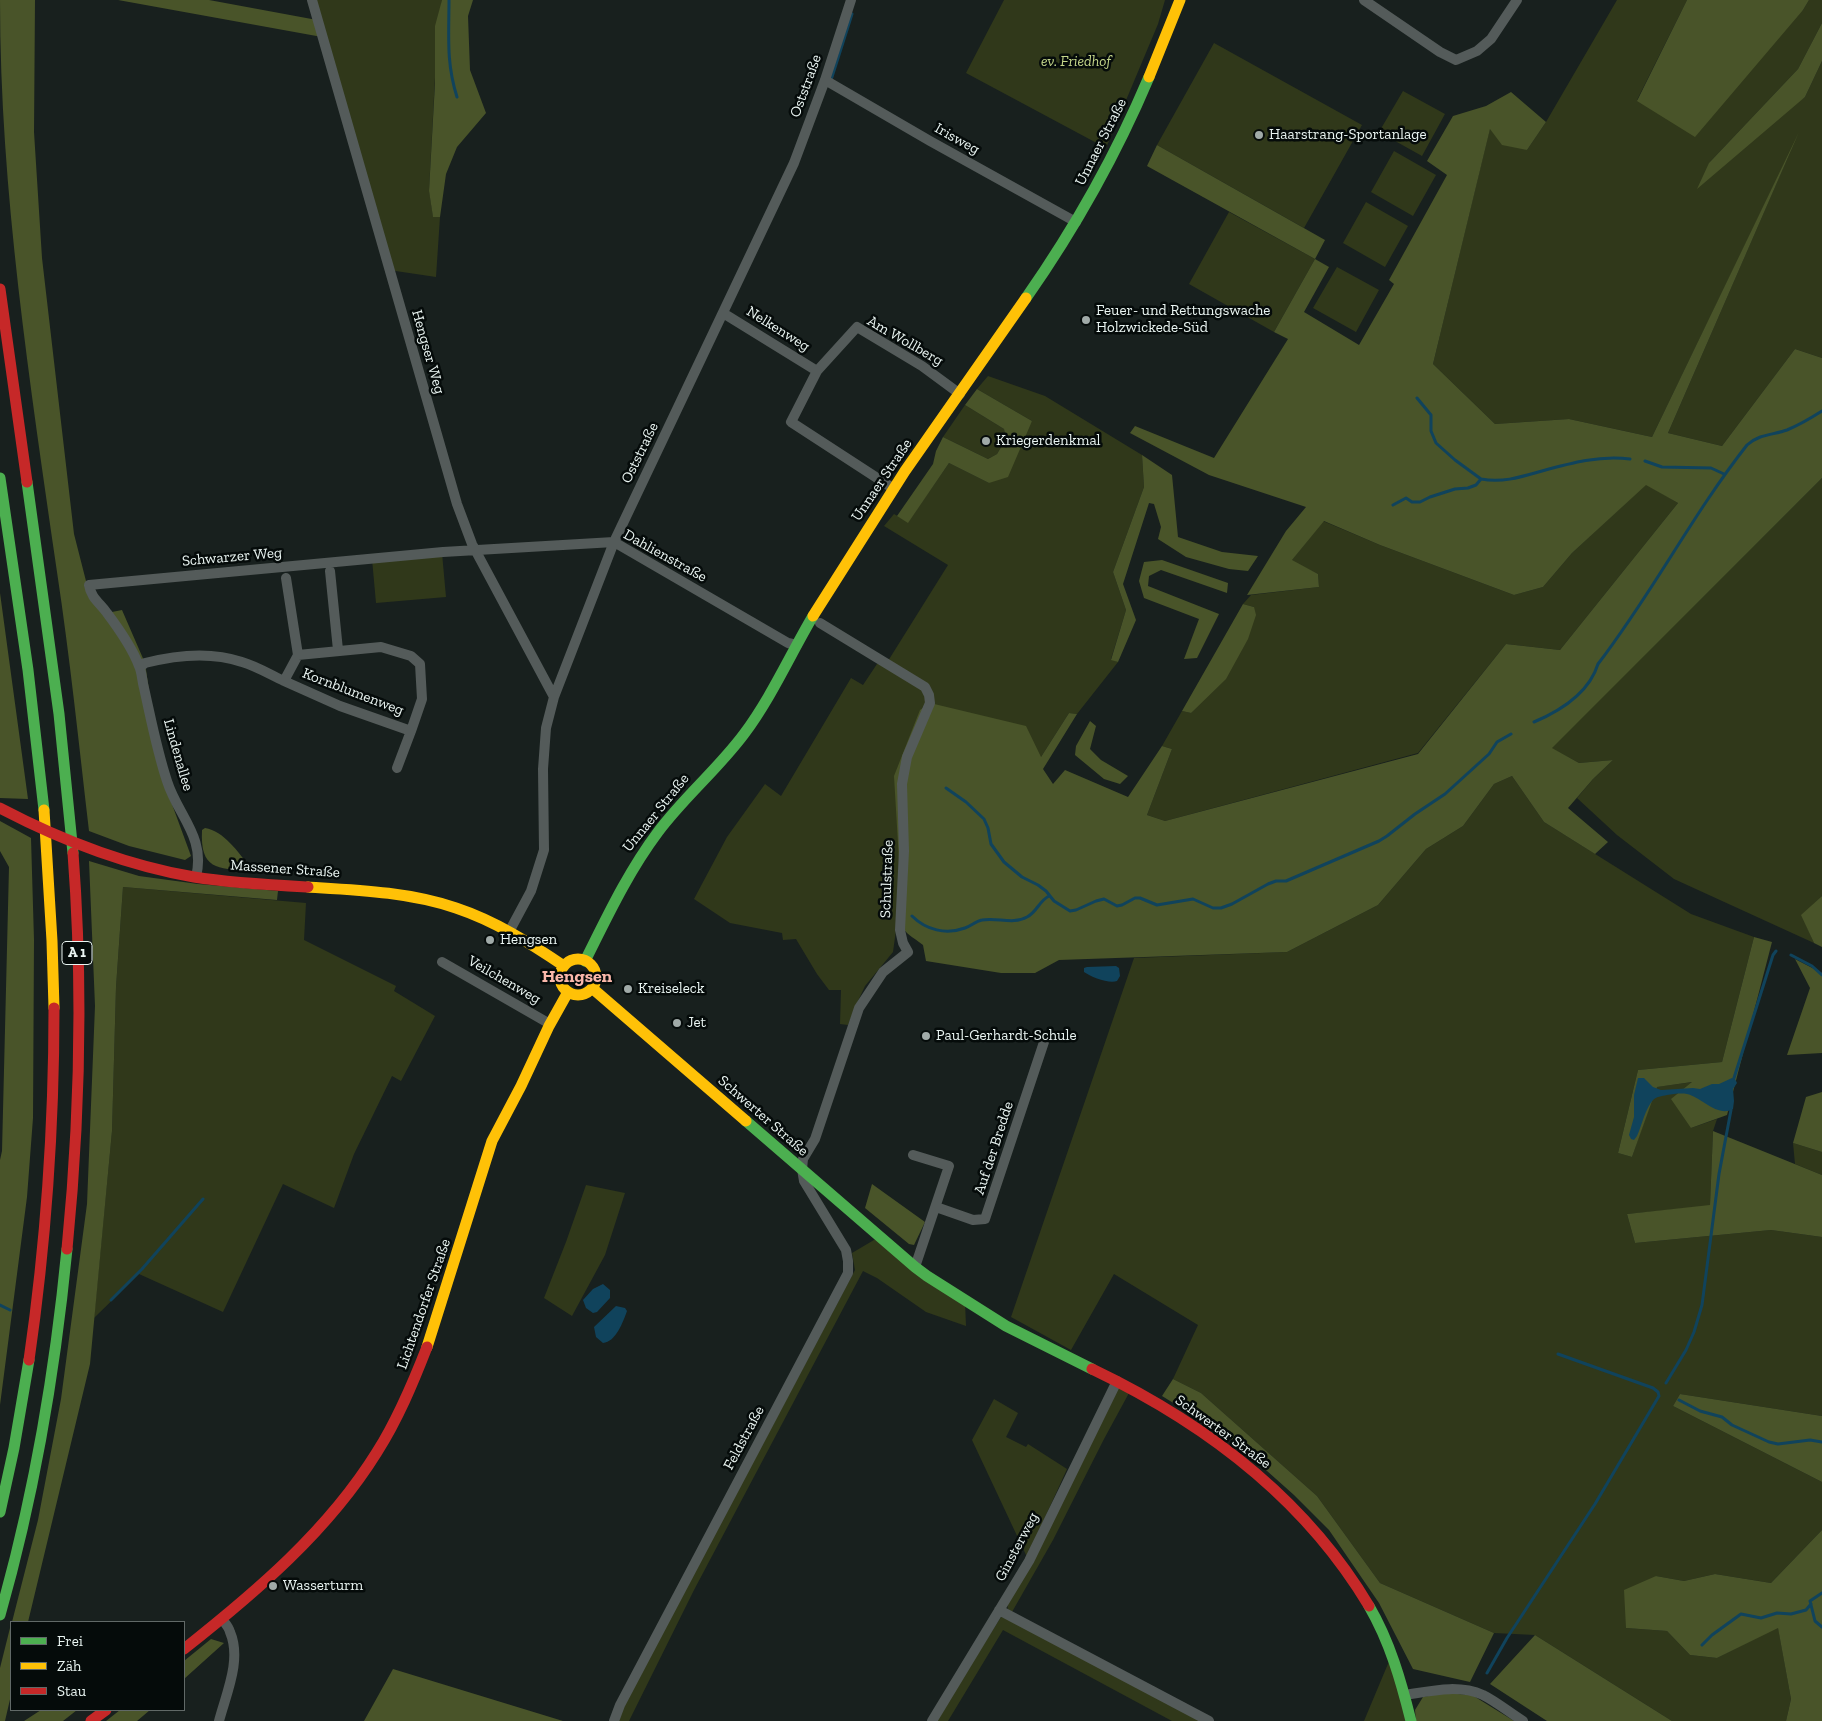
<!DOCTYPE html>
<meta charset="utf-8">
<style>
body{margin:0}
#map{position:relative;width:1822px;height:1721px;overflow:hidden;background:#18201e;font-family:"Zilla Slab",serif}
canvas{display:block}
.legend{position:absolute;left:10px;top:1621px;width:175px;height:90px;box-sizing:border-box;background:#050b0a;border:1px solid #616967;margin:0;padding:6px 9px;list-style:none;font-size:15px;color:#eaf5f2}
.legend li{display:flex;align-items:center;gap:10px;height:25px}
.legend b{width:25px;border:1px solid #616967}
</style>
<div id="map">
<canvas width="1822" height="1721"></canvas>
<ul class="legend">
<li><b style="height:6px;background:#4caf50"></b>Frei</li>
<li><b style="height:6px;background:#ffc107"></b>Zäh</li>
<li><b style="height:6px;background:#c62828"></b>Stau</li>
</ul>
</div>
<script>
const g = document.querySelector('canvas').getContext('2d');
g.lineJoin = 'round';
function paint(path, color) { g.fillStyle = color; g.fill(path, 'evenodd'); }
function stroke(path, color, width, dash) { g.strokeStyle = color; g.lineWidth = width; g.lineCap = dash ? 'butt' : 'round'; g.setLineDash(dash || []); g.stroke(path); }
function label(font, color, halo, rows, align = 'center') {
  g.font = font + ' "Zilla Slab",serif'; g.lineWidth = 5; g.setLineDash([]); g.textBaseline = 'middle'; g.strokeStyle = halo; g.fillStyle = color; for (const [text, x, y, turn = 0] of rows) {
    g.save(); g.translate(x, y); g.rotate((+turn || 0) * Math.PI / 180); g.textAlign = isNaN(turn) ? turn : align; if (halo) g.strokeText(text, 0, 0); g.fillText(text, 0, 0); g.restore();
  }
}
paint(new Path2D(`
 M312,0H442L436,59L429,190L433,216L440,217L436,277L389,270Z
 M1004,0H1165L1158,24L1106,148L966,73Z
 M1617,0H1687L1637,100L1803,10L1809,0H1822V23L1798,69L1709,163L1805,97L1822,61V358L1795,349L1722,446L1668,433L1791,150L1652,437L1569,419L1495,424L1433,364L1490,128L1527,150L1546,122Z
 M1214,43L1362,125L1304,228L1157,145Z
 M1403,91L1445,114L1422,156L1379,132Z
 M1394,151L1436,175L1413,216L1371,192Z
 M1366,202L1408,226L1385,267L1343,243Z
 M1229,212L1315,259L1274,332L1189,284Z
 M1337,267L1379,290L1356,332L1313,308Z
 M988,376L1045,396L1142,455L1144,487L1113,572L1126,610L1111,659L1118,662L1077,714L1069,713L1041,757L899,862L896,930L893,952L865,986L857,1003L848,1025L840,1024L841,990H829L817,974L796,939L783,940L782,933L730,923L694,899L727,837L765,784L781,796L851,678L863,685L877,664L888,661L948,565L884,526L894,514L908,522L949,463L989,483L1032,421L977,389Z
 M965,405L1004,429L1006,439L997,454L988,459L943,437Z
 M1822,478V896L1802,915L1814,943L1674,879L1617,835L1577,798L1593,779L1613,760L1579,763L1551,748Z
 M1646,484L1678,503L1560,650L1506,644L1418,753L1165,821L1147,815L1172,749L1162,746L1182,711L1191,713L1254,607L1243,604L1251,595L1319,587L1318,574L1291,561L1323,521L1380,545L1514,595L1543,587L1572,553Z
 M442,553L446,597L376,603L372,559Z
 M1512,776L1544,822L1691,914L1754,937L1722,1062L1638,1070L1618,1153L1632,1157L1656,1087L1693,1082L1691,1128L1717,1119L1713,1131L1710,1206L1627,1214L1635,1243L1771,1230L1822,1237V1416L1680,1394L1673,1406L1822,1482V1530L1771,1583L1715,1574L1684,1581L1656,1576L1626,1628L1667,1631L1690,1655L1717,1658L1778,1627L1791,1699L1786,1721H1672L1535,1635L1494,1633L1380,1583L1317,1496L1201,1393L1173,1379L1198,1325L1114,1274L1071,1350L1011,1317L1134,958L1287,952L1378,905L1426,849L1463,826L1494,784Z
 M123,887L306,903L304,940L396,986L394,991L435,1016L401,1081L392,1076L354,1154L334,1208L283,1184L223,1312L139,1274L94,1318L112,1131L116,987Z
 M1793,1143L1822,1152V1175L1795,1164Z
 M586,1185L625,1193L605,1255L572,1316L544,1298L566,1242Z
 M879,1237L965,1302L966,1326L926,1312L877,1278L863,1271L694,1590L629,1721H618L624,1705L855,1270L852,1253Z
 M1117,1387L1129,1393L1104,1439L1053,1540L1012,1612L1008,1609L1007,1603Z
 M994,1399L1018,1413L1006,1437L1026,1447L1028,1444L1067,1469L1027,1557L972,1440Z
 M1001,1617L1008,1618L1203,1721H1172L1003,1630L948,1721H935Z
 M1390,1659L1409,1721H1364Z`), '#30381a');
paint(new Path2D(`
 M0,0H35L34,132L42,258L74,534L86,581L107,613L122,610L145,663L162,777L191,856L185,860L129,846L89,831C79,745 70,658 57,572C30,383 0,192 0,0Z
 M118,0H209L317,20L322,37Z
 M442,0H473L468,16L470,70L486,113L457,147L446,174L440,217H433L429,191L435,83V26Z
 M1687,0H1809L1803,10L1695,137L1637,101Z
 M1822,23V61L1805,97L1697,189L1709,163L1798,69Z
 M1511,92L1546,122L1527,150L1502,145L1490,129L1433,364L1495,424L1569,419L1652,437L1799,132L1668,433L1722,446L1795,349L1822,358V478L1552,748L1579,763L1613,760L1593,779L1568,808L1608,842L1595,854L1544,822L1512,776L1494,784L1463,826L1426,849L1378,905L1287,952L1059,960L1035,973H1001L926,961L923,945C916,939 908,936 903,928L894,776L920,710L930,703L1026,726L1041,757L1069,713L1077,714L1043,769L1053,784L1065,770L1128,797L1162,746L1172,749L1147,815L1165,821L1418,754L1506,644L1560,650L1678,503L1646,485L1572,553L1543,587L1514,595L1380,545L1324,521L1292,560L1318,574L1319,587L1247,595L1286,531L1306,507L1209,475L1130,433L1135,426L1214,458L1288,339L1274,332L1315,259L1147,166L1157,145L1325,240L1315,259L1329,267L1304,312L1359,345L1394,284L1389,280L1447,175L1427,161L1453,116L1486,106Z
 M977,389L1032,421L1008,477L989,483L949,463L908,523L897,516L933,464L936,451L943,437L988,459L997,454L1006,439L1004,429L965,405Z
 M1142,455L1172,475L1178,537L1222,552L1258,556L1248,571L1229,569L1186,557L1158,539L1161,527L1154,504L1149,503L1123,584L1136,620L1118,662L1111,660L1126,610L1113,572L1144,487Z
 M1162,560L1228,583L1227,593L1161,570L1149,576L1148,586L1219,614L1197,658L1184,659L1199,619L1144,598L1139,581L1144,562Z
 M0,593L28,799L0,798Z
 M1243,604L1254,607L1256,615L1248,639L1226,679L1191,713L1182,711Z
 M1090,721L1096,726L1090,749L1101,760L1128,776L1120,784L1104,779L1075,755L1076,746Z
 M0,821L31,838L34,940L33,1118L27,1197L0,1405V1160L2,1151L9,867L0,851Z
 M205,828C224,831 238,852 249,866V871C217,868 200,870 202,830Z
 M89,861L139,876L198,884L278,891L277,900L123,887L116,987L112,1131L90,1364L28,1622H12L38,1520L61,1399L87,1204L95,1006Z
 M1822,896V947L1814,943L1801,915Z
 M1754,937L1772,942L1727,1115L1691,1128L1671,1099L1692,1082L1657,1087L1632,1157L1618,1153L1638,1070L1722,1062Z
 M1795,959L1822,973V1053L1787,1055L1810,988Z
 M1822,1092V1152L1793,1143L1806,1097Z
 M1713,1131L1822,1175V1237L1771,1230L1635,1243L1627,1214L1710,1205Z
 M872,1184L925,1222L914,1245L909,1244L865,1208Z
 M1173,1379L1201,1393L1317,1496L1380,1583L1494,1633L1470,1682L1413,1669L1379,1603L1329,1530L1294,1495L1230,1438L1162,1396Z
 M1680,1394L1822,1416V1482L1673,1406Z
 M1822,1530V1721H1786L1791,1699L1778,1628L1717,1658L1690,1655L1667,1631L1626,1628L1624,1590L1656,1576L1684,1581L1715,1574L1771,1583Z
 M11,1624V1695L5,1721H0V1668Z
 M1535,1635L1672,1721H1547L1490,1684Z
 M211,1639L224,1643L184,1679V1661Z
 M393,1669L563,1721H364Z
 M1443,1693L1472,1695L1514,1721H1416L1415,1710L1423,1697Z
 M41,1710H77L63,1721H24Z
 M120,1710H150L137,1721H106Z`), '#495429');
paint(new Path2D(`
 M1116,966L1119,968L1120,976L1117,981C1109,984 1091,977 1084,972V968L1087,967Z
 M1638,1078H1644L1653,1087L1661,1090L1693,1088L1700,1089L1712,1084H1719L1732,1078L1735,1079L1737,1083L1733,1089L1734,1101L1733,1109C1718,1118 1701,1097 1687,1094C1681,1093 1673,1094 1667,1095C1662,1096 1656,1097 1653,1100C1645,1109 1642,1125 1637,1136L1634,1140L1631,1139L1629,1135L1634,1117V1095Z
 M603,1284L610,1290V1298L597,1312L593,1313L586,1308L583,1300L593,1289Z
 M616,1306L625,1308L627,1311C623,1322 616,1342 603,1343L596,1337L594,1327Z`), '#10435c');
stroke(new Path2D(`
 M449,0C449,36 446,62 457,97
 M831,80L852,14
 M1417,398L1431,415V431L1436,443L1455,460L1481,479
 M1645,461L1662,467L1711,468L1724,474
 M1393,505L1406,498L1412,502H1420L1430,497L1455,489L1468,488L1476,485L1481,479C1503,483 1521,477 1542,471C1571,463 1600,455 1630,459
 M1534,722C1560,711 1589,693 1598,664C1652,594 1692,515 1747,445C1759,434 1773,435 1787,430C1799,425 1811,418 1822,411
 M946,788L966,802L984,819L988,828L991,844L1004,862L1022,877L1038,885L1046,891L1054,901L1070,911L1076,910L1096,901L1104,899L1117,906L1122,905L1135,898H1140L1157,905L1193,899L1213,908H1221L1232,904L1268,884L1276,881H1286L1379,841L1387,836L1415,814L1445,794L1489,754L1497,742L1511,734
 M912,916C926,930 946,935 965,928C971,926 976,921 982,920C997,917 1013,925 1027,917C1037,912 1039,901 1049,896
 M1791,955L1812,966L1822,975
 M1734,1078L1773,955L1776,951
 M111,1300L142,1269L203,1199
 M0,1305L10,1310
 M1666,1383L1686,1350L1694,1332L1702,1305L1719,1174L1731,1110
 M1679,1400L1700,1411L1722,1417L1732,1425L1769,1442L1778,1444L1810,1440L1822,1442
 M1822,1593L1810,1601L1815,1621L1822,1627
 M1702,1645L1712,1635L1741,1614L1761,1618L1777,1613L1791,1614L1806,1610L1811,1604
 M1487,1673L1507,1638L1595,1504L1659,1396L1658,1392L1653,1388L1558,1354`), '#10435c', 3);
stroke(new Path2D(`
 M312,0L457,504L472,544L554,697
 M1364,0L1440,52L1456,60L1477,51L1491,39L1517,0
 M825,80L930,141L1076,222
 M723,313L817,371
 M894,489L791,422L817,371L857,327L922,366L960,394
 M330,571L338,650
 M286,578L298,655
 M140,667L145,663C176,655 210,651 242,662C256,666 271,675 284,681L298,655L381,647L411,656L420,664L422,699L411,731L340,706L284,681
 M397,768L411,731
 M196,877C206,837 178,816 167,781C157,751 151,719 144,688C142,681 142,672 139,666C132,647 119,629 107,613C100,603 91,598 89,585L443,552L614,542L788,643L797,645
 M509,932L531,891L544,850L543,769L546,728L554,697L614,542L794,163L825,80L851,0
 M442,962L550,1024
 M913,1155L949,1166L915,1267
 M936,1207L973,1220L985,1219L1046,1036
 M999,1610L1209,1721
 M1405,1695C1431,1691 1458,1684 1483,1695C1497,1702 1510,1713 1523,1721
 M219,1721C226,1694 242,1660 230,1632C229,1627 225,1623 222,1619
 M614,1721L620,1705L848,1273V1261L846,1250L804,1181L802,1169L803,1159L815,1139L859,1008L883,972L908,952L903,943L900,930L904,851L902,784L907,757L930,703L929,695L925,687L820,623
 M932,1721L1029,1561L1117,1381`), '#545b5a', 10);
stroke(new Path2D(`
 M1026,298C1075,228 1116,155 1149,77
 M0,478L28,670L44,810
 M27,482L59,714L73,853
 M585,961C607,917 628,872 658,832C684,797 718,769 744,734C771,698 790,655 813,616
 M746,1121L915,1267L927,1276L1006,1326L1092,1369
 M0,1512L14,1448L29,1360
 M1369,1606C1390,1642 1401,1681 1411,1721
 M0,1615C34,1496 55,1372 67,1249`), '#4caf50', 11);
stroke(new Path2D(`
 M1149,77L1180,0
 M813,616L905,471L1026,298
 M44,810L52,941L54,1008
 M308,887C357,890 409,892 456,908C495,921 530,943 564,966
 M560 977a18 18 0 1 1 36 0a18 18 0 1 1-36 0Z
 M592,988L746,1121
 M427,1347L492,1141L521,1086L549,1026L568,992`), '#ffc107', 11);
stroke(new Path2D(`
 M0,289L27,482
 M0,808C61,840 125,865 194,877C231,883 270,885 308,887
 M67,1249C80,1118 83,985 73,853
 M29,1360C46,1243 54,1126 54,1008
 M1092,1369C1205,1423 1304,1497 1369,1606
 M184,1649C256,1592 328,1531 377,1452C398,1419 413,1383 427,1347
 M91,1721L106,1710`), '#c62828', 11);
for (const [x, y, r, color] of [
 [1259,135,5,"#a0aaa8"],
 [1086,320,5,"#a0aaa8"],
 [986,441,5,"#a0aaa8"],
 [490,940,5,"#a0aaa8"],
 [628,989,5,"#a0aaa8"],
 [677,1023,5,"#a0aaa8"],
 [926,1036,5,"#a0aaa8"],
 [273,1586,5,"#a0aaa8"]
]) { const dot = new Path2D(); dot.arc(x, y, r, 0, 2 * Math.PI); g.fillStyle = color; g.fill(dot); stroke(dot, '#050b0a', 2); }
for (const [x, y, w] of [
 [77,953,30]
]) { const box = new Path2D(); box.roundRect(x - w / 2, y - 11.5, w, 23, 4); g.fillStyle = '#050b0a'; g.fill(box); stroke(box, '#eaf5f2', 1); }
label('bold 14px', '#eaf5f2', null, [
 ["A 1",77,953]
]);
label('italic 15px', '#c5d78a', '#050b0a', [
 ["ev. Friedhof",1076,62]
]);
label('15px', '#eaf5f2', '#050b0a', [
 ["Oststraße",806,86,-70],
 ["Irisweg",957,139,29],
 ["Unnaer Straße",1101,142,-63],
 ["Nelkenweg",778,329,32],
 ["Am Wollberg",905,341,30],
 ["Hengser Weg",428,352,74],
 ["Oststraße",640,453,-64],
 ["Unnaer Straße",882,480,-56],
 ["Dahlienstraße",665,556,29],
 ["Schwarzer Weg",232,557,-5],
 ["Kornblumenweg",353,692,21],
 ["Lindenallee",178,755,74],
 ["Unnaer Straße",656,813,-51],
 ["Massener Straße",285,869,4],
 ["Schulstraße",887,879,-88],
 ["Veilchenweg",504,980,30],
 ["Schwerter Straße",763,1116,41],
 ["Auf der Bredde",994,1148,-72],
 ["Lichtendorfer Straße",424,1304,-71],
 ["Schwerter Straße",1223,1432,36],
 ["Feldstraße",744,1438,-62],
 ["Ginsterweg",1017,1547,-62]
]);
label('15px', '#eaf5f2', '#050b0a', [
 ["Haarstrang-Sportanlage",1269,135],
 ["Feuer- und Rettungswache",1096,311],
 ["Holzwickede-Süd",1096,328],
 ["Kriegerdenkmal",996,441],
 ["Hengsen",500,940],
 ["Kreiseleck",638,989],
 ["Jet",687,1023],
 ["Paul-Gerhardt-Schule",936,1036],
 ["Wasserturm",283,1586]
], 'left');
label('bold 18px', '#fbb8ab', '#050b0a', [
 ["Hengsen",577,977]
]);
</script>
